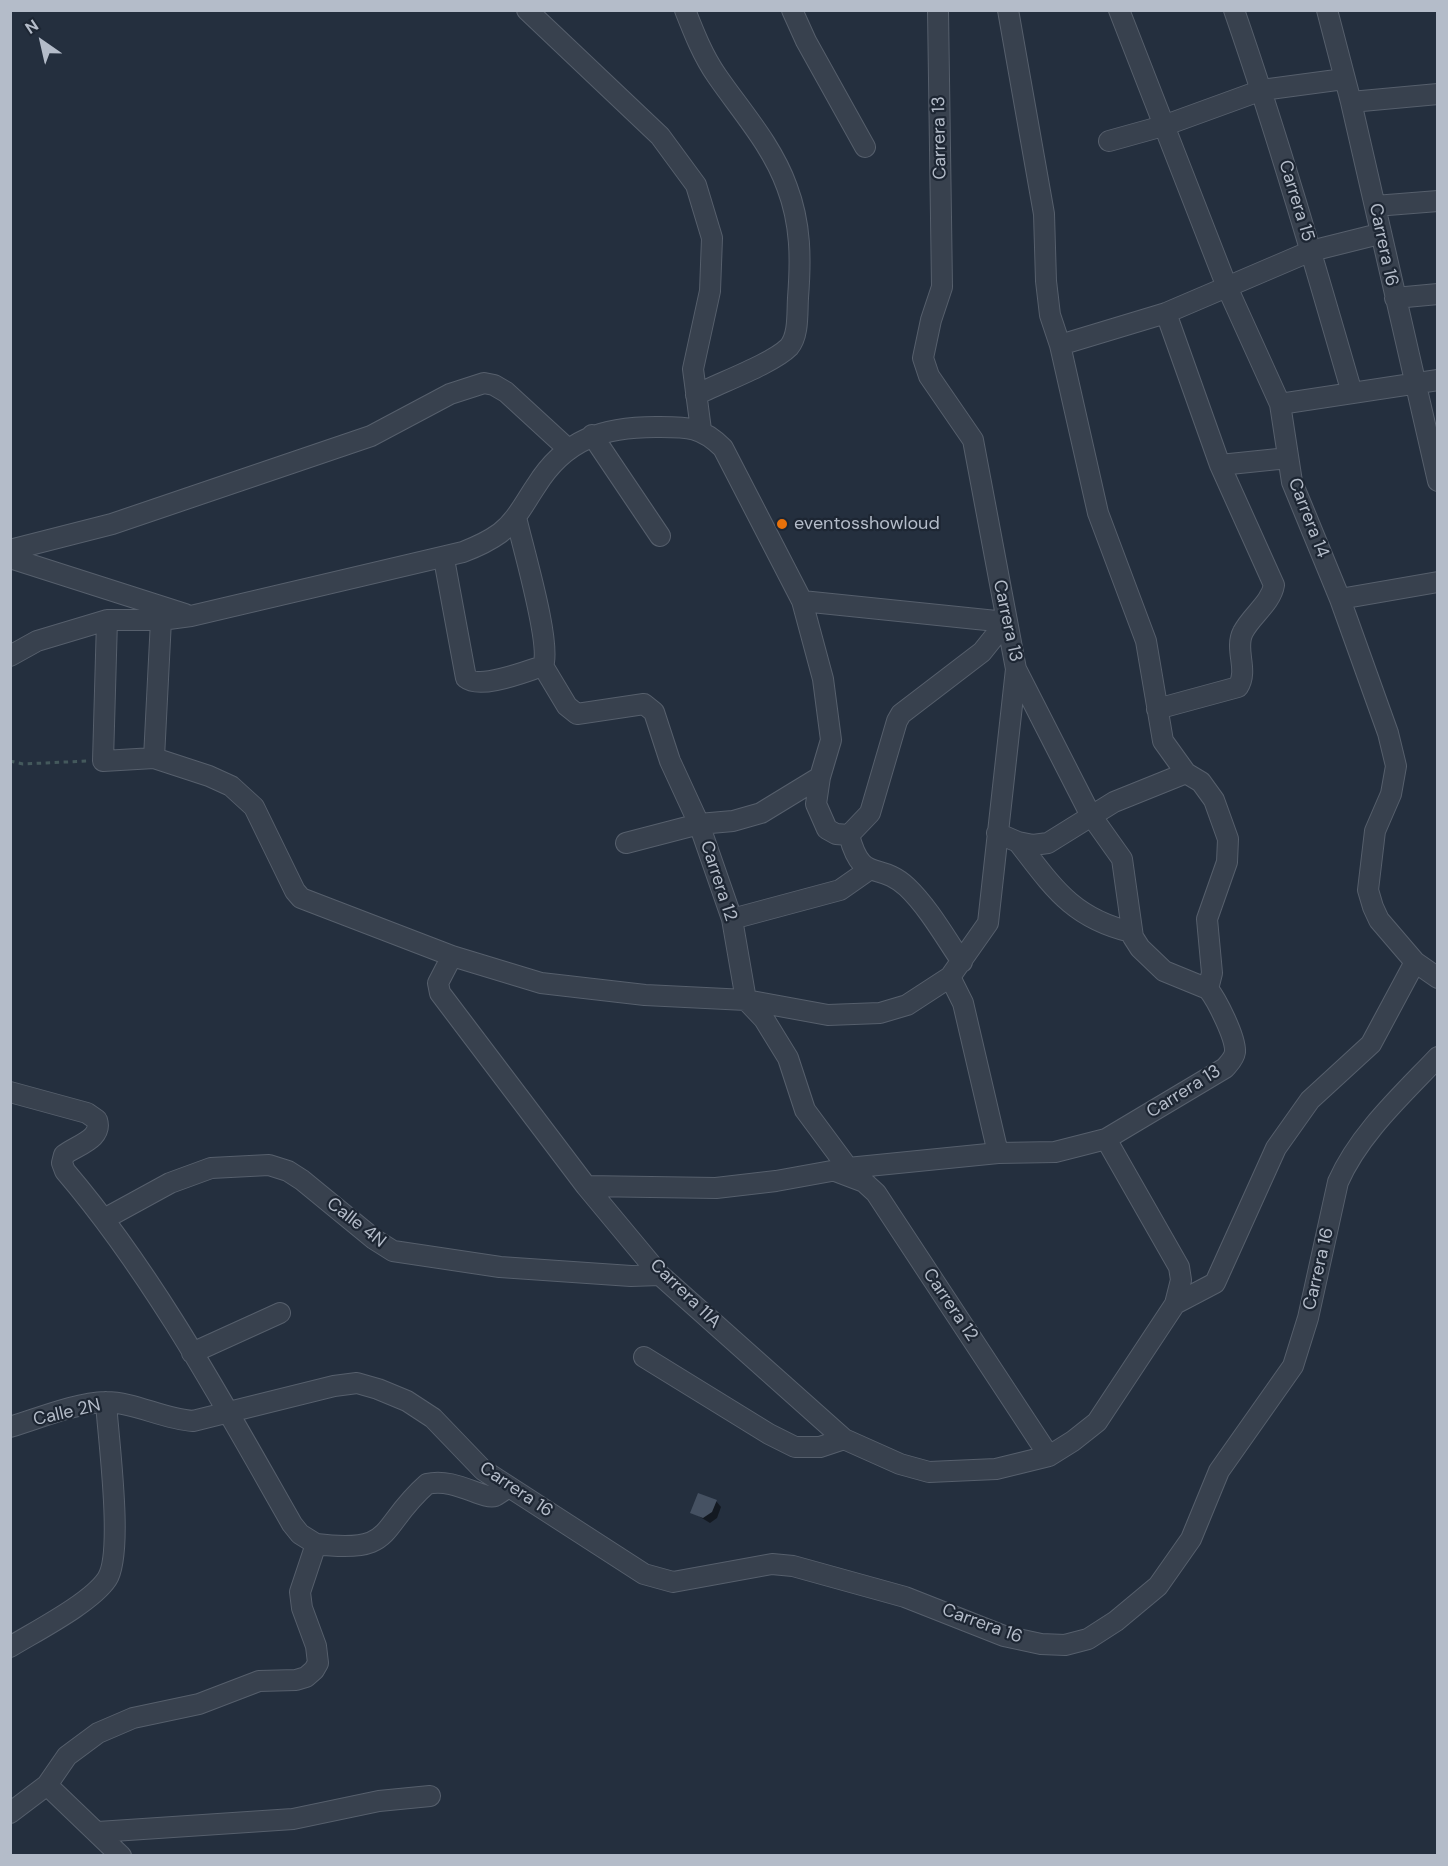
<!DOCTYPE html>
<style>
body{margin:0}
#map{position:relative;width:1448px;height:1866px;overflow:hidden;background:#242f3e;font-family:"DM Sans",sans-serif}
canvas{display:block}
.frame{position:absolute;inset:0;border:12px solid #b4bcc9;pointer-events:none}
.north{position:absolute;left:12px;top:12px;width:60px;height:60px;-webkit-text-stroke:4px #1d2633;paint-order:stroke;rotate:326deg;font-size:16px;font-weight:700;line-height:24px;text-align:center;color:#b4bcc9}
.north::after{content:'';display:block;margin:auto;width:21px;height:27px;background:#b4bcc9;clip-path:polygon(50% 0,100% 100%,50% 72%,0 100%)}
</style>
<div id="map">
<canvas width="1448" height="1866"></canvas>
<div class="frame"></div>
<div class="north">N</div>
</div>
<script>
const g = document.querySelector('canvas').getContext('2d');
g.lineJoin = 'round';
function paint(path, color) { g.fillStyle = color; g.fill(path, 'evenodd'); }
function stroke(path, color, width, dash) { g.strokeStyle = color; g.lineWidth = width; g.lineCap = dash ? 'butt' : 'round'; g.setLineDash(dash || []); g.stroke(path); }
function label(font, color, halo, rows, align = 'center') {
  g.font = font + ' "DM Sans",sans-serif'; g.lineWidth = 4.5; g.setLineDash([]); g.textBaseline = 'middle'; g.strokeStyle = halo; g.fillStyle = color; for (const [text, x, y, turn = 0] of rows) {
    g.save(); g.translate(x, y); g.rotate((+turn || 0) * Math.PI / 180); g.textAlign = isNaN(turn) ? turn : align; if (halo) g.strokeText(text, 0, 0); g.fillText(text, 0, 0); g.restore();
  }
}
paint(new Path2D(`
 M716,1501L721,1507L717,1518L710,1523L692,1512Z`), '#0007');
paint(new Path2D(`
 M698,1493L717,1500L712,1512L703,1518L690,1513Z`), '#455162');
const street = new Path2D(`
 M527,10L660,136L696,185L712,238L710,291L693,369L701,430
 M685,10C694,33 703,56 717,76C741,111 772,145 787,187C801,224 801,259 798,298C797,313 799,335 789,347C772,364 719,383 696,395
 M792,10L806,41L865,147
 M1008,10L1044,214L1046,281L1050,315L1060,345L1098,513L1146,641L1163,741L1186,773L1201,782L1214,800L1228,839L1227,862L1207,919L1212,973L1208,989
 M1119,10L1227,287L1280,404L1292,482L1340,599L1388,733L1396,766L1391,794L1375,831L1368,890L1373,907L1379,920L1415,962L1438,978
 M1234,10C1278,137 1315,265 1352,393
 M1327,10L1351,102L1438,481
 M1351,102L1438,94
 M1109,141L1163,126L1262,90L1344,79
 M1375,206L1438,201
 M1395,298L1438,294
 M1060,345L1166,313L1311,251L1379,234
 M1280,404L1438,380
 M592,435L660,536
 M1220,465L1288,458
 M10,550L112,524L371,436L450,394L484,383L494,385L506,392L567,448
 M10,558L185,614
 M444,559L466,678C481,690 526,671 543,666C552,644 522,545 516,517
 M1340,599L1438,582
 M802,601L1006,622
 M107,620L103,761L154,758L209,776L231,786L254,807L295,891L301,898L452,956L541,983L645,995L746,1000L828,1015L880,1013L907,1005L950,977L988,923L1016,669
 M10,656L37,641L107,620H161L191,616L463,552C476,547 489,541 500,533C516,521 525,502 536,486C565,439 603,427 656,427C687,427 701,426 723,448L802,601L823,679L831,740L820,777L816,804L827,829L836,834L849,835L870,813L897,721L901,714L982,652L1006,622
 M543,666L567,706L577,714L644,704L654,712L670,761L699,824L732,919L746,1000L764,1019L788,1058L805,1110L848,1168
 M1157,709L1238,687C1249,670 1234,649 1243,632C1251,616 1271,603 1274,585L1220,465L1166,313
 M154,758L161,620
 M997,833L1018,842L1033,845L1048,843L1114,802L1186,773
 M849,835C862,885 878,860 907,887C928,907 945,937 962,962
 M1018,842C1053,887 1072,918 1131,932
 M626,843L699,824L733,821L761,813L820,777
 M732,919L840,890L870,869
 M452,956L438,983L440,993L586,1186L660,1275L844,1439L900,1464L929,1472L996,1469L1049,1456L1073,1441L1097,1422L1175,1304L1181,1280L1179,1267L1106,1139
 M950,977L963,1003L998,1153
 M10,1092L87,1113L97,1120C103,1139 77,1145 64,1155L62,1163L65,1171C154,1275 224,1405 292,1524L300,1534L316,1544
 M835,1171L864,1182L876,1193L1049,1456
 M586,1186L716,1188L776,1181L848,1168L998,1153L1055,1152L1106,1139L1225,1068C1229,1063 1234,1059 1235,1052C1236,1038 1217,1000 1208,989L1164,971L1140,948L1133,937L1122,859L1090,814L1016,669L973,440L929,376L923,358L931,320L942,287L938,10
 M106,1218L170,1183L211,1168L269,1165L288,1171L302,1180L374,1239L393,1251L500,1267L631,1276L660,1275
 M1175,1304L1215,1283L1276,1148L1310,1100L1371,1044L1415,962
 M192,1353L280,1313
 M644,1357L769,1434L795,1447H820L844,1439
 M10,1427C40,1418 75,1403 106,1402C134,1402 163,1419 193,1421L334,1386L357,1383L378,1389L407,1401L433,1418L483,1470L644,1574L673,1582L772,1564L793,1566L905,1597L1004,1636L1041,1644L1065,1645L1088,1639L1116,1621L1158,1586L1191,1539L1219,1471L1293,1366L1308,1318L1338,1182C1359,1134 1402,1095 1438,1057
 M10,1647C36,1631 91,1603 107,1579C124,1553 108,1437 106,1402
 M47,1785L121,1856
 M10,1813L47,1785L67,1756L98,1733L133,1718L199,1704L259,1681L296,1680L306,1677L314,1670L318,1663L316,1646L302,1608L300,1592L316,1544C397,1554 377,1528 427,1484C454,1477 483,1500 495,1496C499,1494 504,1490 507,1488
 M98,1832L293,1819L379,1801L430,1796`);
stroke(street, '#565f6c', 22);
stroke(new Path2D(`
 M10,761L23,764L87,761`), '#44595c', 3, [4.5, 4.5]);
stroke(street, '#38414e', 20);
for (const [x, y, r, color] of [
 [782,524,6,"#e8710a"]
]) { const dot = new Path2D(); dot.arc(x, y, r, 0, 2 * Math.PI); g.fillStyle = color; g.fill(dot); stroke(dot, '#1d2633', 2); }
label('18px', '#b4bcc9', '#1d2633', [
 ["Carrera 13",940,138,-91],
 ["Carrera 15",1296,201,73],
 ["Carrera 16",1383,245,78],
 ["Carrera 14",1308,518,69],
 ["Carrera 13",1007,621,78],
 ["Carrera 12",718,881,72],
 ["Carrera 13",1184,1092,-32],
 ["Calle 4N",356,1223,38],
 ["Carrera 16",1319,1269,-77],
 ["Carrera 11A",685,1294,44],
 ["Carrera 12",950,1305,56],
 ["Calle 2N",67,1413,-13],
 ["Carrera 16",516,1490,34],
 ["Carrera 16",982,1624,20]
]);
label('18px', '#b4bcc9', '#1d2633', [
 ["eventosshowloud",794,524]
], 'left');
</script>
